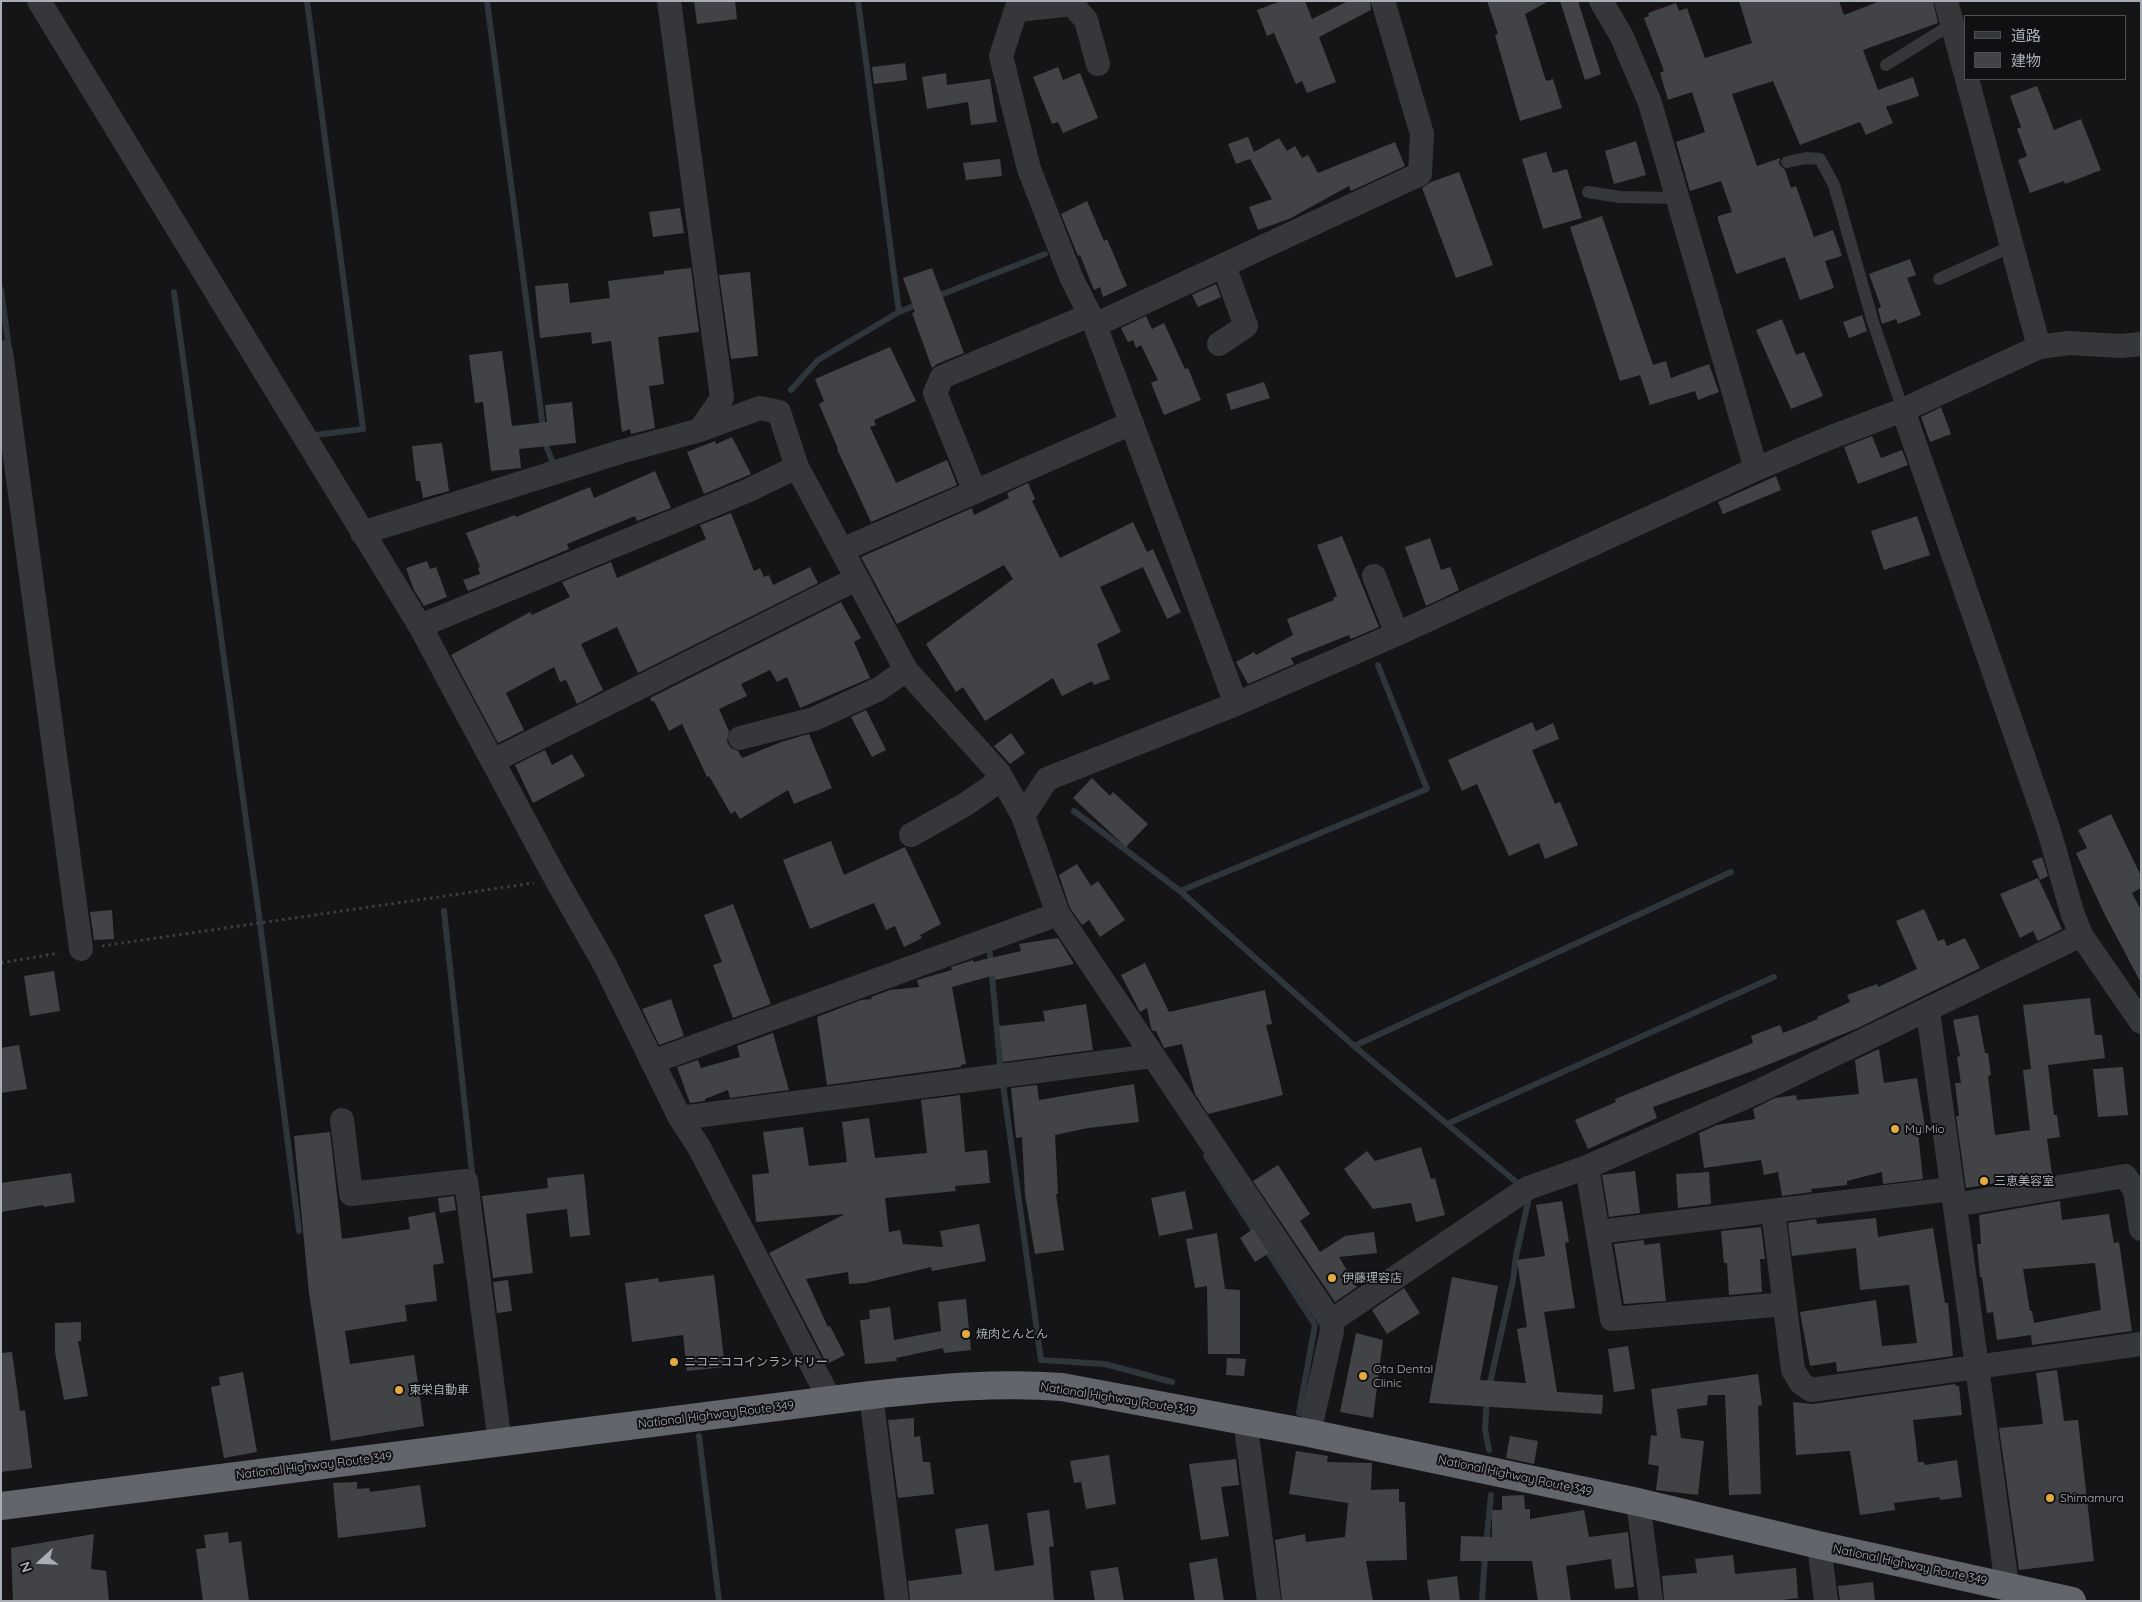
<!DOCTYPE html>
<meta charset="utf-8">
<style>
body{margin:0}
#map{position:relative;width:2142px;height:1602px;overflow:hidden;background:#151517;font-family:Quicksand,"Noto Sans JP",sans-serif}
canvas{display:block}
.frame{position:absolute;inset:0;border:2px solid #a8adb6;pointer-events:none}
.legend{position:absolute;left:1964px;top:15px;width:162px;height:65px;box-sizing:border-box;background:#101012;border:1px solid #4d4f54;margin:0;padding:6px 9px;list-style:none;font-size:15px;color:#a8adb6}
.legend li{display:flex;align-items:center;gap:10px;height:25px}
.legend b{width:25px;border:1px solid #4d4f54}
.north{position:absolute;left:15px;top:1537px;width:50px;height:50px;-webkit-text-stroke:4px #101012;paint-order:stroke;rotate:250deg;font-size:14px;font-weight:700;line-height:20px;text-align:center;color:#a8adb6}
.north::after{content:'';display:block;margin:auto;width:18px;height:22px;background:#a8adb6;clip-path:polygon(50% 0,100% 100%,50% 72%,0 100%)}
</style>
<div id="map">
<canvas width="2142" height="1602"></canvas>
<div class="frame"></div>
<ul class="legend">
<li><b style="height:6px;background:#36373b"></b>道路</li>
<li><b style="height:14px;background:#424347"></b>建物</li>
</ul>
<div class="north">N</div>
</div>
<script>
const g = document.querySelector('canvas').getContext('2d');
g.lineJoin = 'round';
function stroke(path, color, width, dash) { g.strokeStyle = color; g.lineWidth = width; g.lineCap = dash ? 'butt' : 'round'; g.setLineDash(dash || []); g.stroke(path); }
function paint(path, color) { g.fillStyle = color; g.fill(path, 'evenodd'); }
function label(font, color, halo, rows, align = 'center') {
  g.font = font + ' Quicksand,"Noto Sans JP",sans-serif'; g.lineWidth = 4; g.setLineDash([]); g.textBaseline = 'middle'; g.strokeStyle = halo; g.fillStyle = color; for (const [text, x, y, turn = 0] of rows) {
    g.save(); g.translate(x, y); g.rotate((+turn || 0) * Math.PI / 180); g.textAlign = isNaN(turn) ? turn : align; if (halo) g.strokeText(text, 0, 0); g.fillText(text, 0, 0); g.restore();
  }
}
stroke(new Path2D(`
 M307,1L363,429L315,435
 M487,1L545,443L553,463
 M858,1L899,312
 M1,289L9,350
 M174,292L260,923L299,1231
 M935,297L1045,254
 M791,390L818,360L899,312L921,303
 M1074,811L1180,891L1354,1046L1515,1181
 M1180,891L1427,789L1378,665
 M444,911L472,1172
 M990,954L1000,1063L1041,1360L1105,1364L1172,1382
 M1354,1046L1731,872
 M1447,1124L1774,977
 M1206,1156L1315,1325L1299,1413
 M1489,1387L1513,1280L1516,1256L1528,1202
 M1487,1399L1485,1429L1489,1450
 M699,1436L719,1601
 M1486,1545L1491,1495
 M1482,1601L1485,1555`), '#2e363c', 6);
paint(new Path2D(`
 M694,1H735L737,19L697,24Z
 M1281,1H1305L1312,19L1348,1H1370L1371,10L1319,37L1336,82L1307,93L1302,81L1296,84L1274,33L1267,36L1257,10Z
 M1487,1H1549L1525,14L1546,81L1553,79L1562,108L1520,121L1495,35L1498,34Z
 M1560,1H1578L1601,74L1585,80Z
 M1739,1H1839L1844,15L1880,1H1933L1938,23L1863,50L1878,90L1913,77L1919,96L1886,107L1893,123L1866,135L1860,122L1800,145L1773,81L1732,94L1757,166L1780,158L1779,164L1785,170L1791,188L1796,186L1814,237L1833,230L1842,256L1825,261L1834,288L1800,300L1785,257L1736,274L1718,220V216L1732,212L1721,181L1690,191L1676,142L1705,132L1692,92L1668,100L1660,73L1664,71L1644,18L1649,16L1648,13L1676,3L1679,11L1687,8L1705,58L1752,43Z
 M905,63L907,80L874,84L872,67Z
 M1058,67L1063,80L1080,73L1098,118L1063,133L1058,122L1052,124L1033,77Z
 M946,73L947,85L990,79L997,122L971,125L968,102L927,109L922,77Z
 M2037,86L2054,130L2081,119L2101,170L2065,184L2064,181L2030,193L2018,160L2027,156L2017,129L2021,127L2010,96Z
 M1248,137L1254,152L1279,138L1287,151L1295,146L1302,158L1308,155L1318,173L1395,142L1405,166L1351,191L1349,186L1289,219L1258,230L1249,207L1272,199L1250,159L1236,164L1228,144Z
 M1636,141L1646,175L1614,184L1605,151Z
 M1546,152L1553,173L1567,169L1582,218L1543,229L1522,159Z
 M1000,159L1002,176L966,180L963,163Z
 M1459,172L1493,265L1456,278L1422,188L1431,182Z
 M1087,201L1104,241L1107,239L1127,286L1103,297L1100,287L1094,290L1080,255L1078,256L1061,214Z
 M680,208L684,233L653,237L649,212Z
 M1602,216L1653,365L1666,361L1671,378L1709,364L1719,392L1698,400L1695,391L1650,405L1640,375L1620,381L1570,227Z
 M1910,259L1916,275L1907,278L1921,315L1898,324L1896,319L1882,324L1878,309L1881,307L1869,274Z
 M691,268L699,332L658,337L664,384L649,386L655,428L631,434L630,429L622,432L611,341L592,344L591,332L540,338L535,286L568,283L570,303L610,298L608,281L664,274V271Z
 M932,268L964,353L937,364L932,368L912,313L915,312L903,278Z
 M750,272L758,356L731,359L719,275Z
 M1216,284L1221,297L1198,307L1192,295Z
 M1862,315L1867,331L1849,338L1843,322Z
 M1146,316L1152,329L1164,323L1185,369L1188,368L1201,400L1164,415L1151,383L1158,380L1141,345L1136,348L1133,340L1128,342L1121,328Z
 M1782,319L1796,355L1804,352L1823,396L1791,409L1756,330Z
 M890,347L916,401L874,420L876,425L870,427L896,483L947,460L957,485L871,522L837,449H838L819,404L824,401L815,379Z
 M502,351L512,426L547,422L545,405L572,402L576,443L519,449L521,468L491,471L483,402L475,403L469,355Z
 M1264,382L1270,398L1231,410L1226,394Z
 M1941,407L1951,434L1930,442L1921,417Z
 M1872,436L1881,458L1902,450L1908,465L1858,484L1844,447Z
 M732,437L751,474L704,494L687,452L715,441L716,444Z
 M442,443L449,491L423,498L420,481H416L412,446Z
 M655,471L671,508L637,521L635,516L567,544L569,549L468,591L463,580L480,574L478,568L480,567L466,533L515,515L516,517L590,487L594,498Z
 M1776,476L1781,490L1723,514L1718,502Z
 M1028,483L1035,499L1032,501L1060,558L1133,522L1147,552L1153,549L1181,612L1167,619L1143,567L1100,587L1121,632L1097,644L1110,679L1094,685L1092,681L1062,696L1053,678L985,721L963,687L956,692L926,644L1013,579L1004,565L897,624L861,557L972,508L974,515L1009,498L1007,493Z
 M731,513L754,571L760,568L764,577L769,575L773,585L810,567L818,583L638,673L617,627L581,644L603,690L577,704L566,680L560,682L554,667L506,693L524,730L498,743L451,655L530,612L532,615L570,597L562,582L611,562L617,578L706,539L700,525Z
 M1917,516L1930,555L1884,570L1871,531Z
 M1342,536L1379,627L1351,639L1349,635L1291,658L1294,664L1248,684L1236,662L1254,652L1256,655L1293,635L1287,619L1334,600L1333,598L1337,596L1317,545Z
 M1430,538L1441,570L1450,567L1459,590L1426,606L1405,547Z
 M427,561L430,569L436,567L447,597L424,606L414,590L406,568Z
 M841,602L861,638L854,642L870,678L800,708L787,677L777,682L770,670L741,684L747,696L719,709L729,731L727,742L731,748L738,751L742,758L781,742L809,734L832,788L794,804L788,790L740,819L735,811L731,814L709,776L707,777L682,724L669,731L654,701L652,702L650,698Z
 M866,710L886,750L872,757L851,717Z
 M1532,722L1536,731L1553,723L1559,739L1532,750L1555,804L1560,802L1578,845L1545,859L1539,843L1509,856L1477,784L1462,791L1448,760Z
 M1011,733L1025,753L1010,764L994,746Z
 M545,750L552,765L572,754L585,776L533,803L515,765Z
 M1092,778L1110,796L1113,792L1148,824L1126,847L1073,798Z
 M2111,814L2141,876V888L2132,893L2141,910V983L2105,915L2076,853L2087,848L2078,830Z
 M831,841L844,875L905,847L941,924L920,935L922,938L904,947L895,926L886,930L874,903L810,929L783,860Z
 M2042,857L2048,876L2040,880L2032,861Z
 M1077,864L1091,886L1098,881L1125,920L1100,937L1089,920L1082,925L1070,908L1059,875Z
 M2038,878L2062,929L2038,941L2033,931L2020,938L2000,894Z
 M733,904L771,1004L733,1018L713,965L722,962L704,915Z
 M1924,909L1938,941L1944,939L1947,946L1965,938L1980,968L1858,1028L1755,1070L1653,1107L1657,1118L1588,1149L1575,1120L1616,1102L1615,1099L1753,1043L1751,1036L1780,1025L1783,1033L1818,1019L1817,1017L1850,1002L1847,995L1877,984L1878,987L1917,969L1896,921Z
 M112,910L114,939L94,940L90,912Z
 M1058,938L1074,964L995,980V975L952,987L966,1064L961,1065V1067L827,1085L817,1017L861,1000L872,999L871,997L890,990L919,987L917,980L952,970L951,967L973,960V962L1021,951L1019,944Z
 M1145,963L1169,1012L1265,990L1272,1024L1266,1025L1283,1095L1208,1114L1195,1094L1182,1044L1164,1048L1156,1031H1153L1151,1028L1147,1008L1140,1012L1121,975Z
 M54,971L60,1011L30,1016L24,976Z
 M2090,998L2095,1035H2102L2105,1058L2048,1065L2054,1115H2057L2060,1137L2047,1139L2052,1174L1966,1188L1956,1116H1959L1955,1083H1961L1957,1057L1960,1056L1953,1020L1978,1015L1985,1053H1988L1991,1075L1988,1076L1995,1135L2030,1130L2023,1070L2031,1069L2023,1005Z
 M671,999L684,1036L659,1045L642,1009Z
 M1086,1004L1093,1050L1003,1062L999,1026L1045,1021L1043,1011Z
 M773,1033L789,1090L730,1098L728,1090L705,1099V1101L690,1103L677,1067L698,1060L701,1068L740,1057L737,1046Z
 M19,1045L27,1089L1,1093V1048Z
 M1879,1049L1884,1083L1917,1078L1926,1133H1918L1923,1179L1883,1184L1882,1172L1847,1181V1185L1811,1189L1812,1192L1782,1196L1778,1172L1764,1175L1761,1160L1704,1168L1699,1133L1717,1125L1755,1119L1753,1109L1775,1098L1796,1095L1797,1100L1859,1094L1855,1060Z
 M2123,1067L2128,1115L2098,1117L2093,1069Z
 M1134,1084L1139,1122L1088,1128L1055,1135L1058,1194H1056L1064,1250L1035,1254L1025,1195L1022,1137L1016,1138L1011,1088L1037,1085L1039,1100Z
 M960,1095L965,1152L987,1150L990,1183L955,1186L956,1191L885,1198L889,1232L900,1230L903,1244L943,1247L940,1231L979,1224L986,1261L932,1271L931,1267L865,1283L849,1284L848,1272L806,1279L828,1327L830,1326L845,1355L827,1364L769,1253L845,1214L756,1222L752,1175L769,1173L763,1132L803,1127L809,1166L847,1162L842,1122L869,1118L875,1158L927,1153L921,1100Z
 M330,1132L342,1239L410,1229L408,1217L435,1212L444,1263L433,1265L437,1301L405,1305L407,1321L345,1331L350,1364L414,1355L424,1426L331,1441L309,1293L294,1136Z
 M1421,1147L1431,1179L1435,1178L1445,1215L1416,1222L1411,1203L1373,1209L1344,1169L1367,1151L1375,1161Z
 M1278,1165L1310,1214L1300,1221L1320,1252L1345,1236L1374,1232L1377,1253L1339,1257L1357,1287L1335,1302L1253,1181Z
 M1635,1171L1640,1213L1609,1217L1602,1175Z
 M1709,1172L1711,1204L1678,1208L1676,1174Z
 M71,1173L75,1202L44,1207L43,1205L1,1212V1183Z
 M584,1174L590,1235L570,1237L567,1209L526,1214L533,1273L493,1278L482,1196L548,1188L547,1178Z
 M1185,1191L1193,1229L1159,1236L1151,1198Z
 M454,1196L456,1210L440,1213L438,1198Z
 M1562,1201L1569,1242L1565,1243L1575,1308L1544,1312L1557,1392L1603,1395L1602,1414L1429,1403L1452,1277L1498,1286L1480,1380L1526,1383L1517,1329L1527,1327L1517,1260L1545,1256L1536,1205Z
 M2060,1201L2062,1220L2109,1214L2114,1243L2119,1242L2132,1331L2032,1345L2031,1335L1997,1340L1993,1312L1987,1313L1982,1277H1980L1977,1244H1981L1979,1215ZM2095,1263L2101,1310L2034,1323L2032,1311H2030L2023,1269Z
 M1876,1218L1878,1237L1933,1228L1945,1303H1948L1953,1356L1837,1372L1836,1362L1810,1366L1800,1312L1876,1300L1882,1346L1917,1343L1909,1285L1860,1290L1856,1248L1792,1256L1788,1223L1816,1219L1817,1224Z
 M1761,1227L1765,1259H1760L1762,1292L1729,1295L1727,1263H1724L1721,1231Z
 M1253,1229L1269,1253L1255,1262L1240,1238Z
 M1217,1233L1225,1289L1240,1290V1354H1208L1207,1286L1195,1288L1186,1239Z
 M1644,1240V1245L1660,1243L1666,1301L1624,1304L1614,1244Z
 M714,1275L725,1367L687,1371L683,1335L632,1342L625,1283L658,1278L659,1282Z
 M508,1280L512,1311L497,1313L493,1282Z
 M1404,1288L1420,1313L1387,1334L1372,1310Z
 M966,1299L971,1350L944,1353L943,1348L896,1358L897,1361L865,1364L860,1320L870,1319L869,1310L890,1307L894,1340L941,1331L938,1302Z
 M81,1322V1341H78L88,1396L64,1400L55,1352V1323Z
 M1356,1333L1383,1340L1373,1418L1340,1412Z
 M1628,1346L1635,1389L1614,1392L1608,1349Z
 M12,1352L20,1411L25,1410L32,1468L1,1472V1353Z
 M1227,1358L1246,1359L1244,1376L1226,1375Z
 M2057,1370L2064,1421L2078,1420L2094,1561L2019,1570L1999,1428L2043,1424L2036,1373Z
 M243,1372L257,1452L224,1458L211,1387L220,1385L219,1377Z
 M1758,1374L1762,1405L1758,1406L1761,1494L1729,1495L1725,1395H1708L1707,1405L1677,1409L1681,1438L1704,1441L1698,1495L1656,1490L1659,1466L1648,1464L1651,1435L1657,1436L1651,1389Z
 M1955,1384L1956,1386H1959L1962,1415L1913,1420L1918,1462H1924L1925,1465L1957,1460L1962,1497L1940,1500L1939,1497L1894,1503L1895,1510L1860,1515L1850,1451L1796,1455L1793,1402L1813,1404Z
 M914,1418V1437L920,1436L923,1462H930L934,1494L898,1498L888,1420Z
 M1510,1436L1538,1441L1534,1464L1506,1458Z
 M1296,1451L1328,1456L1327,1462L1372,1463L1371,1490L1399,1489V1502H1405L1407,1560L1366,1561L1373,1601H1282L1275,1540L1305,1534L1306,1542L1345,1537L1348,1503L1289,1494Z
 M1109,1455L1116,1504L1086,1509L1081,1482L1074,1483L1070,1461Z
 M1236,1459L1239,1485L1221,1487L1229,1536L1201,1540L1189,1464Z
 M357,1482V1489L369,1488L370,1492L420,1485L426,1527L338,1538L333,1483Z
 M1524,1495L1525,1509H1530V1519L1584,1510L1589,1537L1628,1532L1634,1587L1615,1589L1611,1559L1566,1566L1571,1601H1538L1532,1561H1460L1461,1536L1492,1537V1510H1502V1496Z
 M1049,1510L1054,1546L1049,1547L1054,1601H910L908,1581L962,1574L955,1529L988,1524L995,1571L1034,1565L1027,1513Z
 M228,1532L229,1543L241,1541L249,1601H203L196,1549L206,1548L204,1535Z
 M94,1534L91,1569L106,1571L109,1601H13L11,1548Z
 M1733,1555L1735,1574L1796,1568L1798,1598L1775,1601H1664L1662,1576L1697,1573L1695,1559Z
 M1217,1558L1224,1601H1195L1189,1563Z
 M1118,1567L1124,1601H1095L1090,1571Z
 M1457,1576L1460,1601H1430L1427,1580Z
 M1873,1582L1875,1601H1840L1838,1586Z`), '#424347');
stroke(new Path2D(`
 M102,946L534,883
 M1,963L59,953`), '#3d3e42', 3, [2.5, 4]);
stroke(new Path2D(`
 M1886,65L1952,24
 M1787,162L1806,158L1820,159L1834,185L1873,322L1903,410
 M1588,192L1620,197L1677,198
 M1939,279L2012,246`), '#36373b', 12);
stroke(new Path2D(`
 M39,1L420,626L556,879L604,963L680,1118L699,1147L830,1400
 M1019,1L1001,56L1029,169L1071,277L1095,325
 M1601,1L1622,37L1650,103L1756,469
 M1946,1L1966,75
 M1018,10L1072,4L1086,20L1098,64
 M1967,79L2039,347
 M1219,344L1246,326L1224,266
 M1,352L81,949
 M1903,410L2049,831L2072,912L2081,935L2141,1022
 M700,430L760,408L779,412L797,467L906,670L999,773L1023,816L1058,914L1331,1321L1332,1331L1309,1433
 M975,492L935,393L942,377L1090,315
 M362,533L620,452L700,430L722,398L669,1
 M842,550L1132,423
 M1374,576L1397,634
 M420,626L747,491L797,467
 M1236,704L1095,325L1420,174L1422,134L1383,1
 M740,738L814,719L879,689L906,670
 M495,760L856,579
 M1023,816L1047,779L1236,704L1397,634L1756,469L1829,438L1903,410L2039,347L2069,343L2121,346L2141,344
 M911,835L966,804L1002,779
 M1928,1011L2007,1585L2014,1601
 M652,1062L1058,914
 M680,1118L1152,1056
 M342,1120L351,1194L466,1181L500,1443
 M1587,1167L1612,1319L1785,1304
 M1955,1205L2125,1176L2135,1190L2141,1229
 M1773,1211L1793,1370L1801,1383L1811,1390L2141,1344
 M1598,1232L1952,1189
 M1331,1321L1528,1188L1587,1167L1757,1092L2081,935
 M871,1395L897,1601
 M1245,1420L1269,1601
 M1638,1502L1651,1601
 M1819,1545L1826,1601`), '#36373b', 24);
stroke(new Path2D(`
 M1,1506L871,1395C935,1388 998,1382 1062,1387L1309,1433L1638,1502L1819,1545L2072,1601`), '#63656c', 28);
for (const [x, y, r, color] of [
 [1895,1129,5,"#e3aa41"],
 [1984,1181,5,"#e3aa41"],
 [1332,1278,5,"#e3aa41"],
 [966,1334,5,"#e3aa41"],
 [674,1362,5,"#e3aa41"],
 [1363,1376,5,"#e3aa41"],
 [399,1390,5,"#e3aa41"],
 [2050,1498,5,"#e3aa41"]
]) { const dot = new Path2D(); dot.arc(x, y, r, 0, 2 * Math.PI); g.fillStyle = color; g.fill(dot); stroke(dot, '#101012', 2); }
label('12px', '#a8adb6', '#101012', [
 ["My Mio",1905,1129],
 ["三恵美容室",1994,1181],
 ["伊藤理容店",1342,1278],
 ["焼肉とんとん",976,1334],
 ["ニコニココインランドリー",684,1362],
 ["Ota Dental",1373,1369],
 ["Clinic",1373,1383],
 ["東栄自動車",409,1390],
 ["Shimamura",2060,1498]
], 'left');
label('12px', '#a8adb6', '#101012', [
 ["National Highway Route 349",1118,1399,9],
 ["National Highway Route 349",716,1415,-7],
 ["National Highway Route 349",314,1466,-7],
 ["National Highway Route 349",1515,1476,12],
 ["National Highway Route 349",1910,1565,12]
]);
</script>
